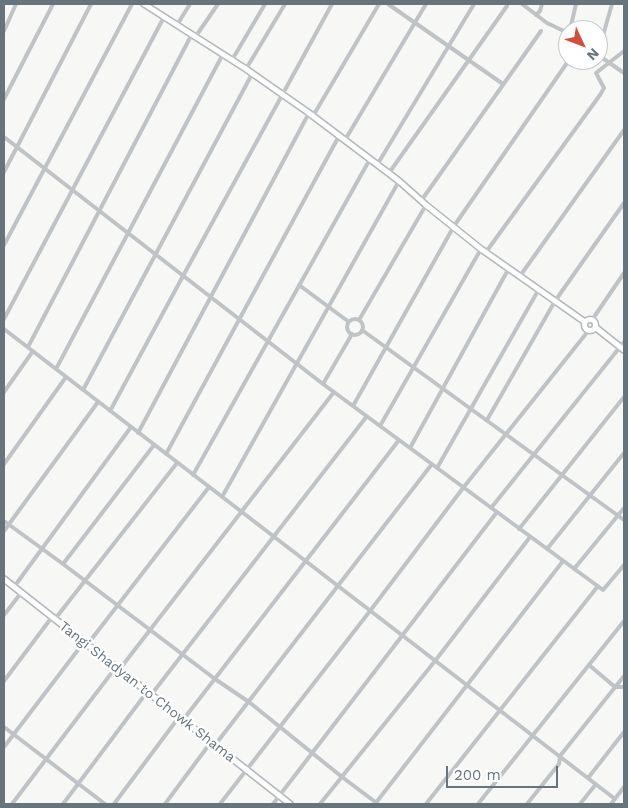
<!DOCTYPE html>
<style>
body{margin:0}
#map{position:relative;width:628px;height:808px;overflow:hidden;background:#f7f7f5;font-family:"Work Sans",sans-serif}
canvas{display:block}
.frame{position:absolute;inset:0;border:5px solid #66757c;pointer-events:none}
.north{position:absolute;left:558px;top:20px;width:50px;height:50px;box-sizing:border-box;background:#fff;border:1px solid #c2c8cb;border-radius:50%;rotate:133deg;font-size:14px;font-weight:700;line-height:20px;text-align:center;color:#66757c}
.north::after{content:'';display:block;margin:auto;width:18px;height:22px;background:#cf503d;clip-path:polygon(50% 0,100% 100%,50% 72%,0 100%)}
.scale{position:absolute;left:446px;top:766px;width:112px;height:22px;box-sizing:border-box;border:2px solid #66757c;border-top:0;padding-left:6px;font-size:15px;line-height:18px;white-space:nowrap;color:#66757c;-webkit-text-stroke:4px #fff;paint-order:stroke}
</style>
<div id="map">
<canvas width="628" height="808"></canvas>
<div class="frame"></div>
<div class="north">N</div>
<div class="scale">200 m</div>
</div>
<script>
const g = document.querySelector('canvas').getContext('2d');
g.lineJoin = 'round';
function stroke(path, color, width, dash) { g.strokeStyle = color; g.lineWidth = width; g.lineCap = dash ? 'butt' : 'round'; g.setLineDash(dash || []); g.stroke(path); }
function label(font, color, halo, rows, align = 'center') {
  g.font = font + ' "Work Sans",sans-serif'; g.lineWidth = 5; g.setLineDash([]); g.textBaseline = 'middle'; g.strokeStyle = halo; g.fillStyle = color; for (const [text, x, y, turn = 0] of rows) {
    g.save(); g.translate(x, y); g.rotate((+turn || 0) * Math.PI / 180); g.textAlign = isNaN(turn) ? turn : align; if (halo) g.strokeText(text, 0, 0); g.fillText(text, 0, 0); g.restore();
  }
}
const major = new Path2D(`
 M144,4L246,69L309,113L399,181L426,205L481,249L585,322
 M584.5 325a5.5 5.5 0 1 1 11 0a5.5 5.5 0 1 1-11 0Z
 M595,327L624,350
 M4,579L290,804`);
stroke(major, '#b1b6b8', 8);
stroke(new Path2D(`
 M388,4L503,84
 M522,4L547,23L568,33
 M536,15L540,11L542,4
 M177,25L190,4
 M570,30L576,4
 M4,31L16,4
 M196,36L218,4
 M598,53L612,4
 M598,55L624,73
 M232,60L265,4
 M246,69L285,4
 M4,99L53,4
 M313,116L379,4
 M4,137L323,384L603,590L624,565
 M345,140L426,4
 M377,165L474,4
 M4,172L91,4
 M389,173L507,6
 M421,201L541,31
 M4,245L132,4
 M486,252L600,95L604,88L596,73L624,51
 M520,276L624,130
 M299,285L349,322
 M4,319L164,17
 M347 327a8 8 0 1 1 16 0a8 8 0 1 1-16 0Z
 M359,320L426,205
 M592,320L624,273
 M4,329L615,799
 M362,330L624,520
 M28,347L192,34
 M56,369L223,54
 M323,384L352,334
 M83,390L252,74
 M4,392L33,351
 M353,406L454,226L569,60
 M110,411L183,276L332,4
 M487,420L555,301L624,203
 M380,426L481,249
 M138,433L309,113
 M410,448L509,268
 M166,454L339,136
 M4,464L66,377
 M437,468L539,289
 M193,475L370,159
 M222,497L399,181
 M491,508L624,342
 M4,521L63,564L215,679L249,702L342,777L378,804
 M519,529L624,397
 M4,531L98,402
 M547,549L624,453
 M63,564L154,445
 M574,569L624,508
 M14,587L131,427
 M4,615L21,593
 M55,619L177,463
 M87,645L209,487
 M589,665L615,687H624
 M119,670L334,392
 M4,681L52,617
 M151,695L367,416
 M183,720L399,440
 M4,727L105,804
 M215,745L432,464
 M4,747L84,642
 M588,778L624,732
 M12,804L116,667
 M63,804L147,692
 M114,804L179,717
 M165,804L211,742
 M220,804L370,611L463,488L589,330
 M273,804L497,512
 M320,804L435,661L530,537
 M375,804L563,561
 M426,804L598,586
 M478,804L624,621
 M527,804L559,764L560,756L624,676
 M580,804L596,784
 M611,804L624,787`), '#bfc3c6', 4);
stroke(major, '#fff', 5);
label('14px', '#66757c', '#fff', [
 ["Tangi Shadyan to Chowk Shama",147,692,38]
]);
</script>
